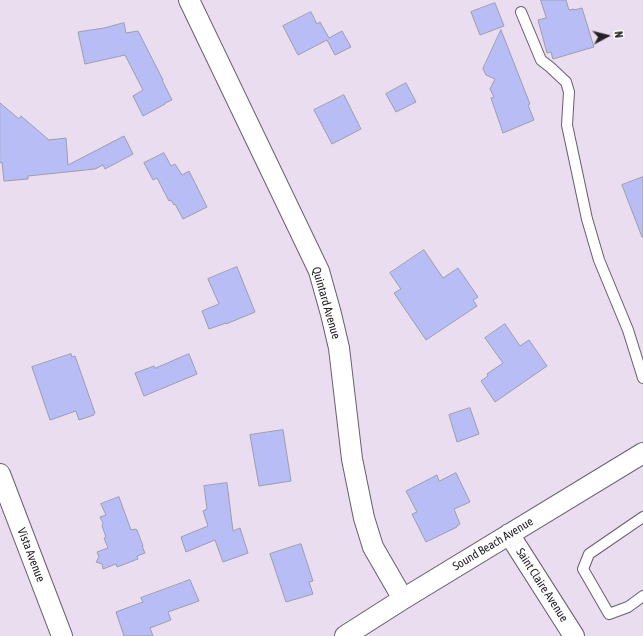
<!DOCTYPE html>
<style>
body{margin:0}
#map{position:relative;width:643px;height:636px;overflow:hidden;background:#e9ddef;font-family:"Asap Condensed",sans-serif}
canvas{display:block}
.north{position:absolute;left:587px;top:16px;width:40px;height:40px;-webkit-text-stroke:3px #fff;paint-order:stroke;rotate:83deg;font-size:11px;font-weight:700;line-height:16px;text-align:center;color:#252128}
.north::after{content:'';display:block;margin:auto;width:14px;height:18px;background:#252128;clip-path:polygon(50% 0,100% 100%,50% 72%,0 100%)}
</style>
<div id="map">
<canvas width="643" height="636"></canvas>
<div class="north">N</div>
</div>
<script>
const g = document.querySelector('canvas').getContext('2d');
g.lineJoin = 'round';
function paint(path, color) { g.fillStyle = color; g.fill(path, 'evenodd'); }
function stroke(path, color, width, dash) { g.strokeStyle = color; g.lineWidth = width; g.lineCap = dash ? 'butt' : 'round'; g.setLineDash(dash || []); g.stroke(path); }
function label(font, color, halo, rows, align = 'center') {
  g.font = font + ' "Asap Condensed",sans-serif'; g.lineWidth = 3; g.setLineDash([]); g.textBaseline = 'middle'; g.strokeStyle = halo; g.fillStyle = color; for (const [text, x, y, turn = 0] of rows) {
    g.save(); g.translate(x, y); g.rotate((+turn || 0) * Math.PI / 180); g.textAlign = isNaN(turn) ? turn : align; if (halo) g.strokeText(text, 0, 0); g.fillText(text, 0, 0); g.restore();
  }
}
const building = new Path2D(`
 M541,0H566L569,10L574,9V10L582,8L594,47L553,59L551,52L547,53L538,20L546,18Z
 M495,3L504,26L480,35L471,12Z
 M311,12L317,24L320,22L329,38L342,31L351,47L335,55L327,40L298,55L283,26Z
 M124,23L126,33L138,31L163,80H162L172,100L165,103V104L143,116L133,96L143,90L125,55L85,64L78,32L104,28Z
 M501,30L530,104L528,105L534,120L503,133L491,98L494,97L490,89L495,79L486,75L483,69Z
 M406,83L416,102L396,112L386,94Z
 M344,95L361,129L332,144L314,110Z
 M0,103L19,119L21,116L49,140L66,138L68,165L124,136L133,154L105,169L103,165L95,169L28,176V179L4,181L2,162L0,163Z
 M164,153L171,166L175,164L182,175L189,171L207,207L183,219L175,204L174,205L171,200L169,201L157,178L153,180L144,163Z
 M643,177V237H642L622,185Z
 M424,250L443,278L458,268L478,297L473,300L477,306L426,340L394,293L401,289L390,273Z
 M237,267L255,312L226,324V323L209,329L202,311L219,304L208,279Z
 M505,324L520,346L529,340L547,366L495,402L481,381L488,376L487,374L503,363L485,338Z
 M71,354L72,357L75,356L95,413H94V415L79,420L76,411L50,420L32,367Z
 M189,354L197,374L144,396L135,373L154,366L155,368Z
 M470,408L479,434L457,442L449,415Z
 M283,430L291,481L259,486L250,435Z
 M456,473L470,502L454,509L460,524L457,526V527L426,542L412,514L417,512L406,491L437,475L439,481Z
 M227,483L233,531L240,528L248,553L223,562L215,540L186,552L181,537L208,526L203,511L207,509L204,486Z
 M119,497L131,530L136,529L137,530L143,546H142L145,553L137,556L138,559L117,567L116,564L103,569L102,564L96,562L99,557L97,552L108,548L104,538L106,537L102,526L103,523L100,517L106,515L101,504Z
 M301,544L313,581L309,582L313,594L286,602L270,554Z
 M190,580L199,601L168,612L171,620L150,628L153,636H124L116,612L143,602L141,598Z`);
paint(building, '#b8bef5');
stroke(building, '#9a9daf', 1);
const lane = new Path2D(`
 M521,12L541,60L550,67L566,82L569,92L567,125L587,219L599,260L628,330L643,378
 M643,517L589,554L583,569L609,614L628,607L643,596`);
const street = new Path2D(`
 M189,0L319,271L331,314L339,348L352,459L364,518L373,547L403,599
 M0,474L62,636
 M509,534L574,636
 M345,636L403,599L643,453`);
stroke(lane, '#685e6d', 12);
stroke(street, '#685e6d', 22);
stroke(lane, '#fff', 10);
stroke(street, '#fff', 20);
label('12px', '#252128', '#fff', [
 ["Quintard Avenue",326,303,74],
 ["Sound Beach Avenue",493,544,-31],
 ["Vista Avenue",31,555,69],
 ["Saint Claire Avenue",542,585,57]
]);
</script>
